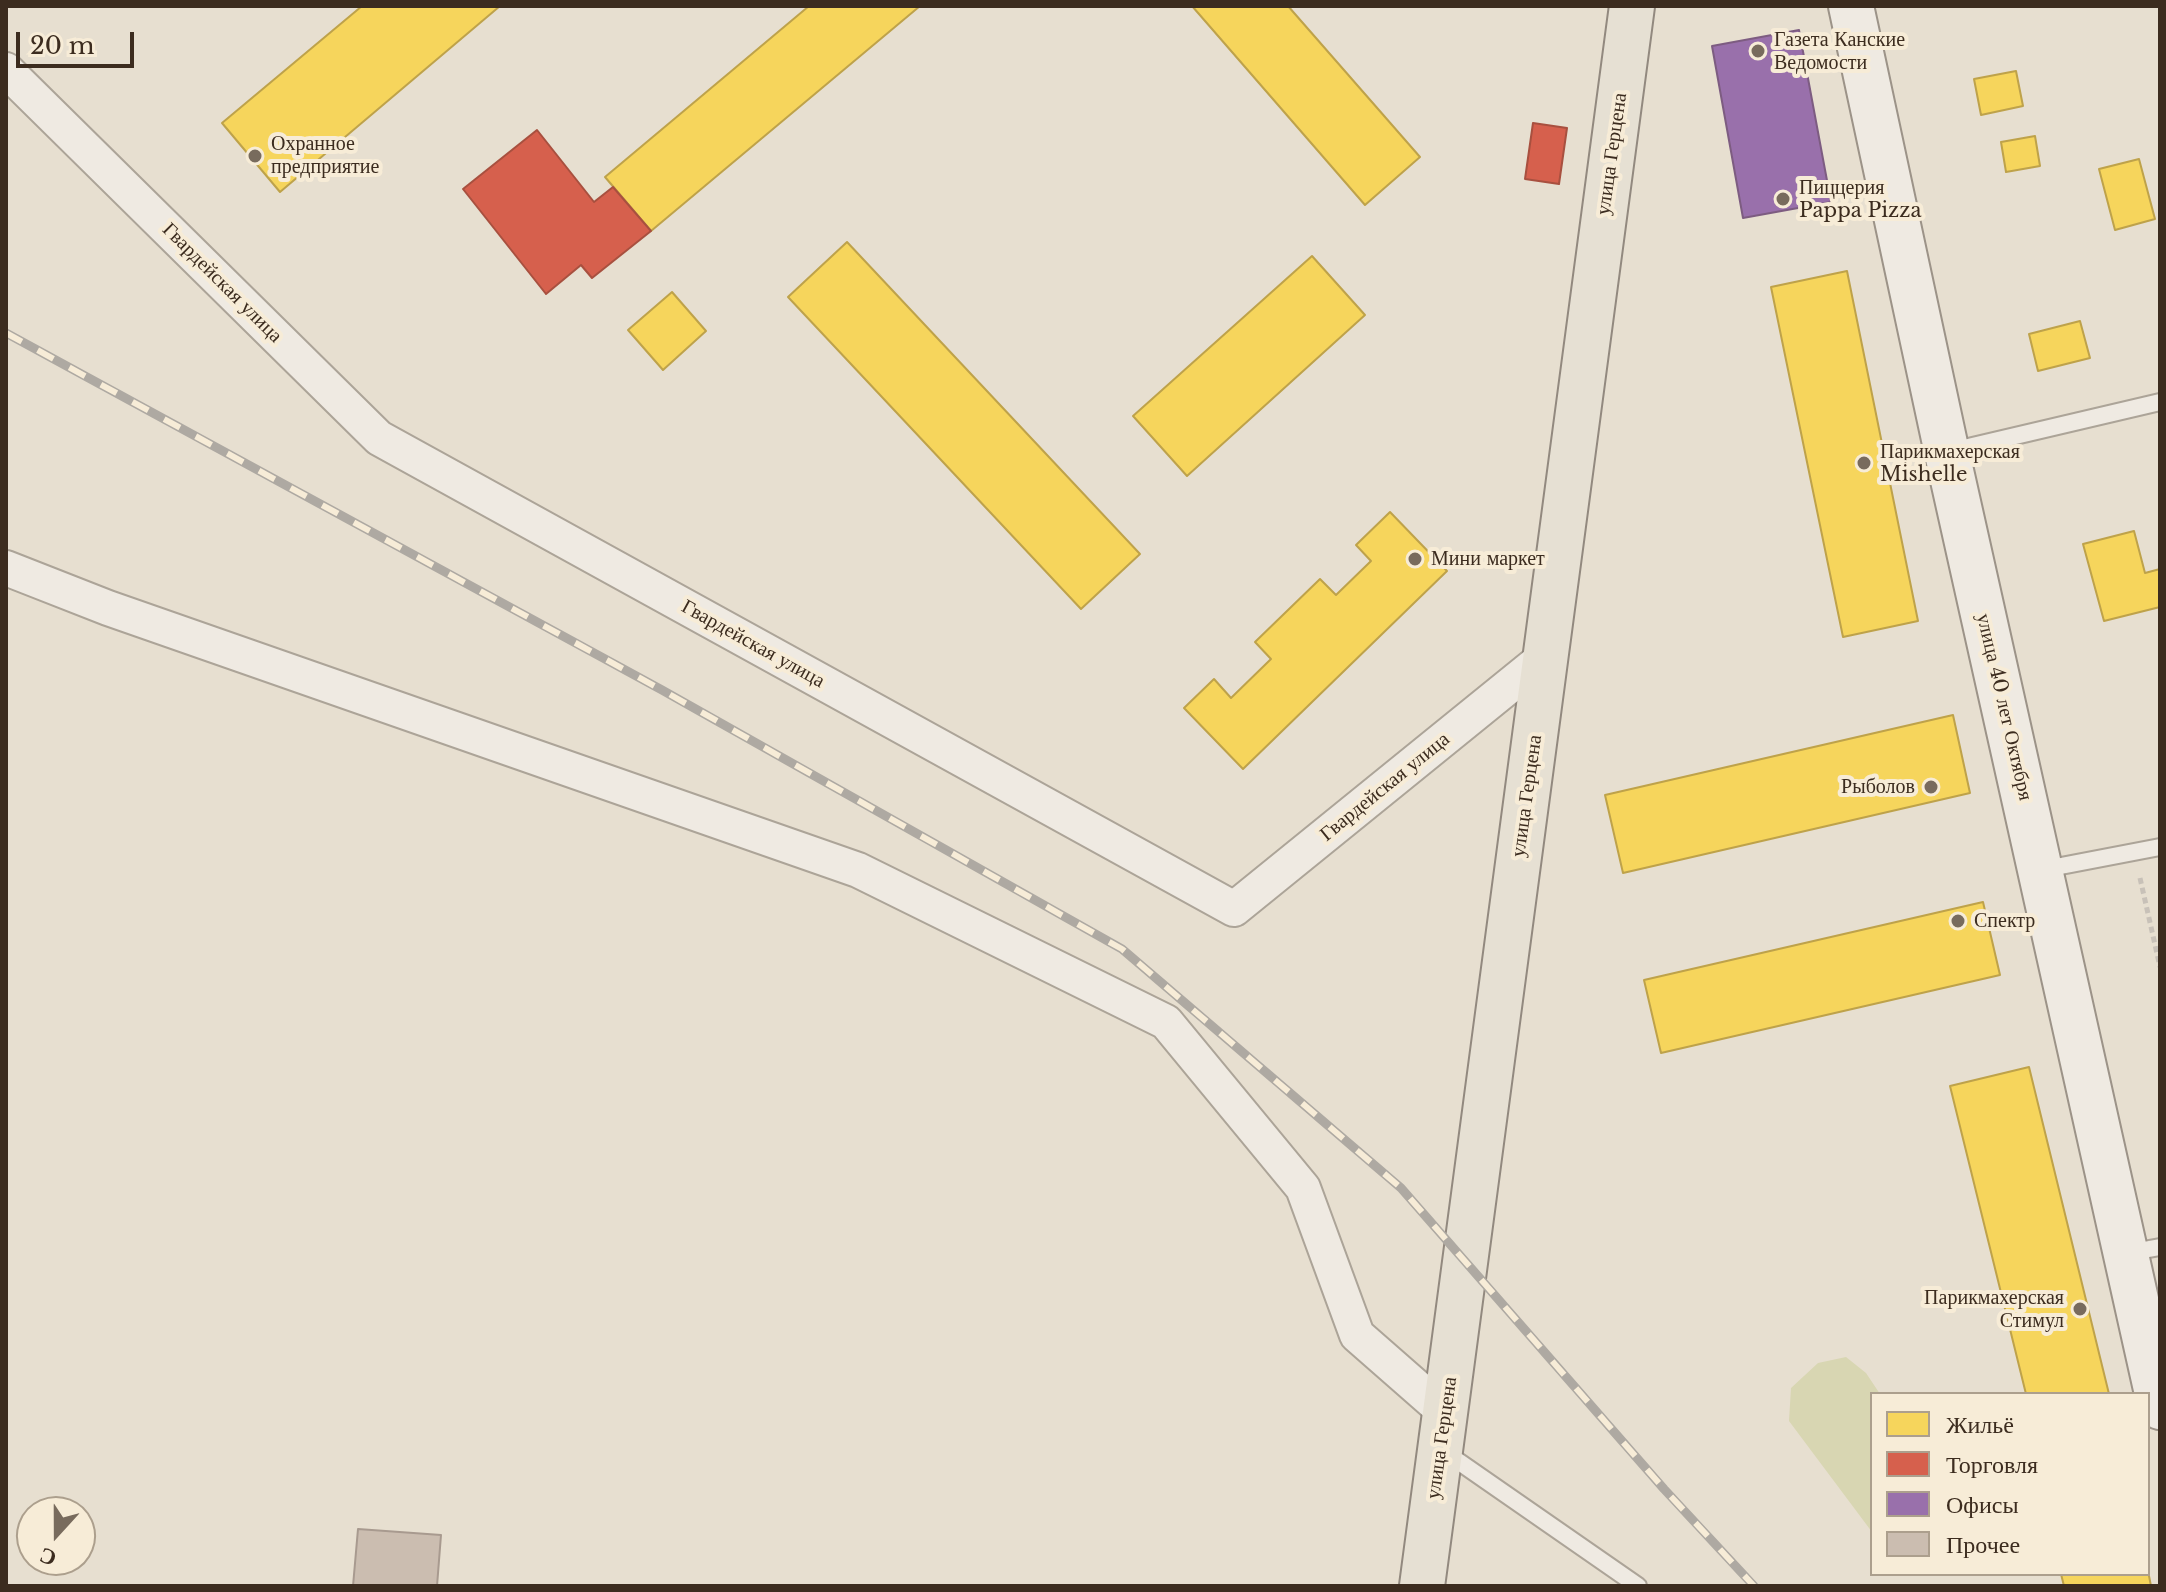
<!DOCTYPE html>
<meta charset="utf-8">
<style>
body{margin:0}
#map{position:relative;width:2166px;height:1592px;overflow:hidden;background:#e7dfd0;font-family:"Libre Baskerville",serif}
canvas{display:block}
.frame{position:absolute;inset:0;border:8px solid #3c2c1f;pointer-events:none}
.legend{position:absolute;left:1870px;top:1392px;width:280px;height:184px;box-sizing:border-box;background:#f7ecd7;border:2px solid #ac9f8d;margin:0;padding:10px 14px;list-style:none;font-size:24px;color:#3c2c1f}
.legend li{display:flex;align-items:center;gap:16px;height:40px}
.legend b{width:40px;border:2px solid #ac9f8d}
.north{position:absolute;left:16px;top:1496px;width:80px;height:80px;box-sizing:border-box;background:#f7ecd7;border:2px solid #ac9f8d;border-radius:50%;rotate:201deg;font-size:22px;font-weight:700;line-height:32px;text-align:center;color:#3c2c1f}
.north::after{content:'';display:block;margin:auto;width:28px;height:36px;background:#786b5d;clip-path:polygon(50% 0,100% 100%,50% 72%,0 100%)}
.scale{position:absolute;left:16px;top:32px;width:118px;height:36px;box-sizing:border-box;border:4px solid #3c2c1f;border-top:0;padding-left:10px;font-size:24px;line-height:28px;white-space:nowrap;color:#3c2c1f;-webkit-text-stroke:6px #f7ecd7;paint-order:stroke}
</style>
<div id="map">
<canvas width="2166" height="1592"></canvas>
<div class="frame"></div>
<ul class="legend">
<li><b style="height:22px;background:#f6d55c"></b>Жильё</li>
<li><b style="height:22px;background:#d6604d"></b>Торговля</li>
<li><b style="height:22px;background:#9970ab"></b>Офисы</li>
<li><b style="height:22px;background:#cbbdb0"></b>Прочее</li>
</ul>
<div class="north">С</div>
<div class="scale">20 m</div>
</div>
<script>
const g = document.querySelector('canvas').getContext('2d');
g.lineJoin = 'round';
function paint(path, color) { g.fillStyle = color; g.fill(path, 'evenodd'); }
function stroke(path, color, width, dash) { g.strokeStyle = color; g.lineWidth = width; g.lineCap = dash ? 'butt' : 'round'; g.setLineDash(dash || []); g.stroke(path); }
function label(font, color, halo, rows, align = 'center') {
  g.font = font + ' "Libre Baskerville",serif'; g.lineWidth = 8; g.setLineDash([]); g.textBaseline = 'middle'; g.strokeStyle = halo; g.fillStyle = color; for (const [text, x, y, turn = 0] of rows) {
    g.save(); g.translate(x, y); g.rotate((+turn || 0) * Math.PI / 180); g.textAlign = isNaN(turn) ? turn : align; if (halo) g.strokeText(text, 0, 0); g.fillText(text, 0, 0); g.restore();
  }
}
paint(new Path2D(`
 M1846,1357L1866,1373L1880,1394H1872V1532L1789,1421L1791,1388L1818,1363Z`), '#d8d6b2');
const homes = new Path2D(`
 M362,6H500L280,192L222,123Z
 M809,6H920L651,231L605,177Z
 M1192,6H1288L1420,157L1365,205Z
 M2016,71L2023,106L1981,115L1974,79Z
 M2035,136L2040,166L2006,172L2001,142Z
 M2139,159L2155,219L2115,230L2099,169Z
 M847,242L1140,554L1081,609L788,297Z
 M1312,256L1365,315L1187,476L1133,416Z
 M1847,271L1918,621L1843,637L1771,287Z
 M672,292L706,331L663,370L628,330Z
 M2080,321L2090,358L2038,371L2029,334Z
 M1390,512L1447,571L1243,769L1184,708L1214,679L1231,698L1271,659L1255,642L1320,579L1336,595L1371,561L1356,545Z
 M2134,531L2145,573L2160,569V607L2104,621L2083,544Z
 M1953,715L1970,793L1623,873L1605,795Z
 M1983,902L2000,975L1661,1053L1644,980Z
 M2029,1067L2109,1394H2026L1950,1086Z
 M2148,1571L2151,1586H2064L2061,1574H2148Z`);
paint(homes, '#f6d55c');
stroke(homes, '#bea24a', 2);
const shops = new Path2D(`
 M1533,123L1567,128L1559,184L1525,179Z
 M537,130L594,202L613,187L651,231L592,278L581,265L546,294L463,189Z`);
paint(shops, '#d6604d');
stroke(shops, '#a8503f', 2);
const offices = new Path2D(`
 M1799,30L1831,202L1743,218L1712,46Z`);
paint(offices, '#9970ab');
stroke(offices, '#7d5c81', 2);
const building = new Path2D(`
 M358,1529L441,1535L437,1586H353Z`);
paint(building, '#cbbdb0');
stroke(building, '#a89a8f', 2);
const lane = new Path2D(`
 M1947,452L2160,402
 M2040,870L2160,847
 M2127,1253L2160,1247
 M1442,1450L1638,1586`);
const street = new Path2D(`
 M6,70L379,438L1234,909L1546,656
 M6,568L108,608L858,870L1166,1022L1303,1188L1357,1335L1446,1413`);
const secondary = new Path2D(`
 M1851,6L1947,453L2160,1407`);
const primary = new Path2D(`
 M1422,1586L1632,6`);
stroke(lane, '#aca498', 20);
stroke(street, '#aca498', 38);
stroke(secondary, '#9c9388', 48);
stroke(primary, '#92897f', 48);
stroke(new Path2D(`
 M2140,878L2160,967`), '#c8c1b8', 5, [6, 4]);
stroke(lane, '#efeae2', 16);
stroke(street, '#efeae2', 34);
stroke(secondary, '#efeae2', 44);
stroke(primary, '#e6e0d3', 44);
const rail = new Path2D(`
 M6,333L662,690L1122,949L1401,1188L1664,1489L1754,1586`);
stroke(rail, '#aea9a2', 9);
stroke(rail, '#f7ecd7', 6, [18]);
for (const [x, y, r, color] of [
 [1758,51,8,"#786b5d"],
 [255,156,8,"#786b5d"],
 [1783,199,8,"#786b5d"],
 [1864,463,8,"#786b5d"],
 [1415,559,8,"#786b5d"],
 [1931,787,8,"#786b5d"],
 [1958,921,8,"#786b5d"],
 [2080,1309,8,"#786b5d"]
]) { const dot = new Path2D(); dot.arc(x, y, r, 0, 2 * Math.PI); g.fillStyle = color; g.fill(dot); stroke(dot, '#f7ecd7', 3); }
label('20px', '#3c2c1f', '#f7ecd7', [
 ["Газета Канские",1774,40],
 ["Ведомости",1774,63],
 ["Охранное",271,144],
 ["предприятие",271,167],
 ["Пиццерия",1799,188],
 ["Pappa Pizza",1799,211],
 ["Парикмахерская",1880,452],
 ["Mishelle",1880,475],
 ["Мини маркет",1431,559],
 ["Рыболов",1915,787,"right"],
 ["Спектр",1974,921],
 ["Парикмахерская",2064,1298,"right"],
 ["Стимул",2064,1321,"right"]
], 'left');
label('20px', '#3c2c1f', '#f7ecd7', [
 ["улица Герцена",1612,154,-82],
 ["Гвардейская улица",222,283,45],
 ["Гвардейская улица",753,644,29],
 ["улица 40 лет Октября",2004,707,77],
 ["Гвардейская улица",1385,787,-39],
 ["улица Герцена",1527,796,-82],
 ["улица Герцена",1442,1438,-82]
]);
</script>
